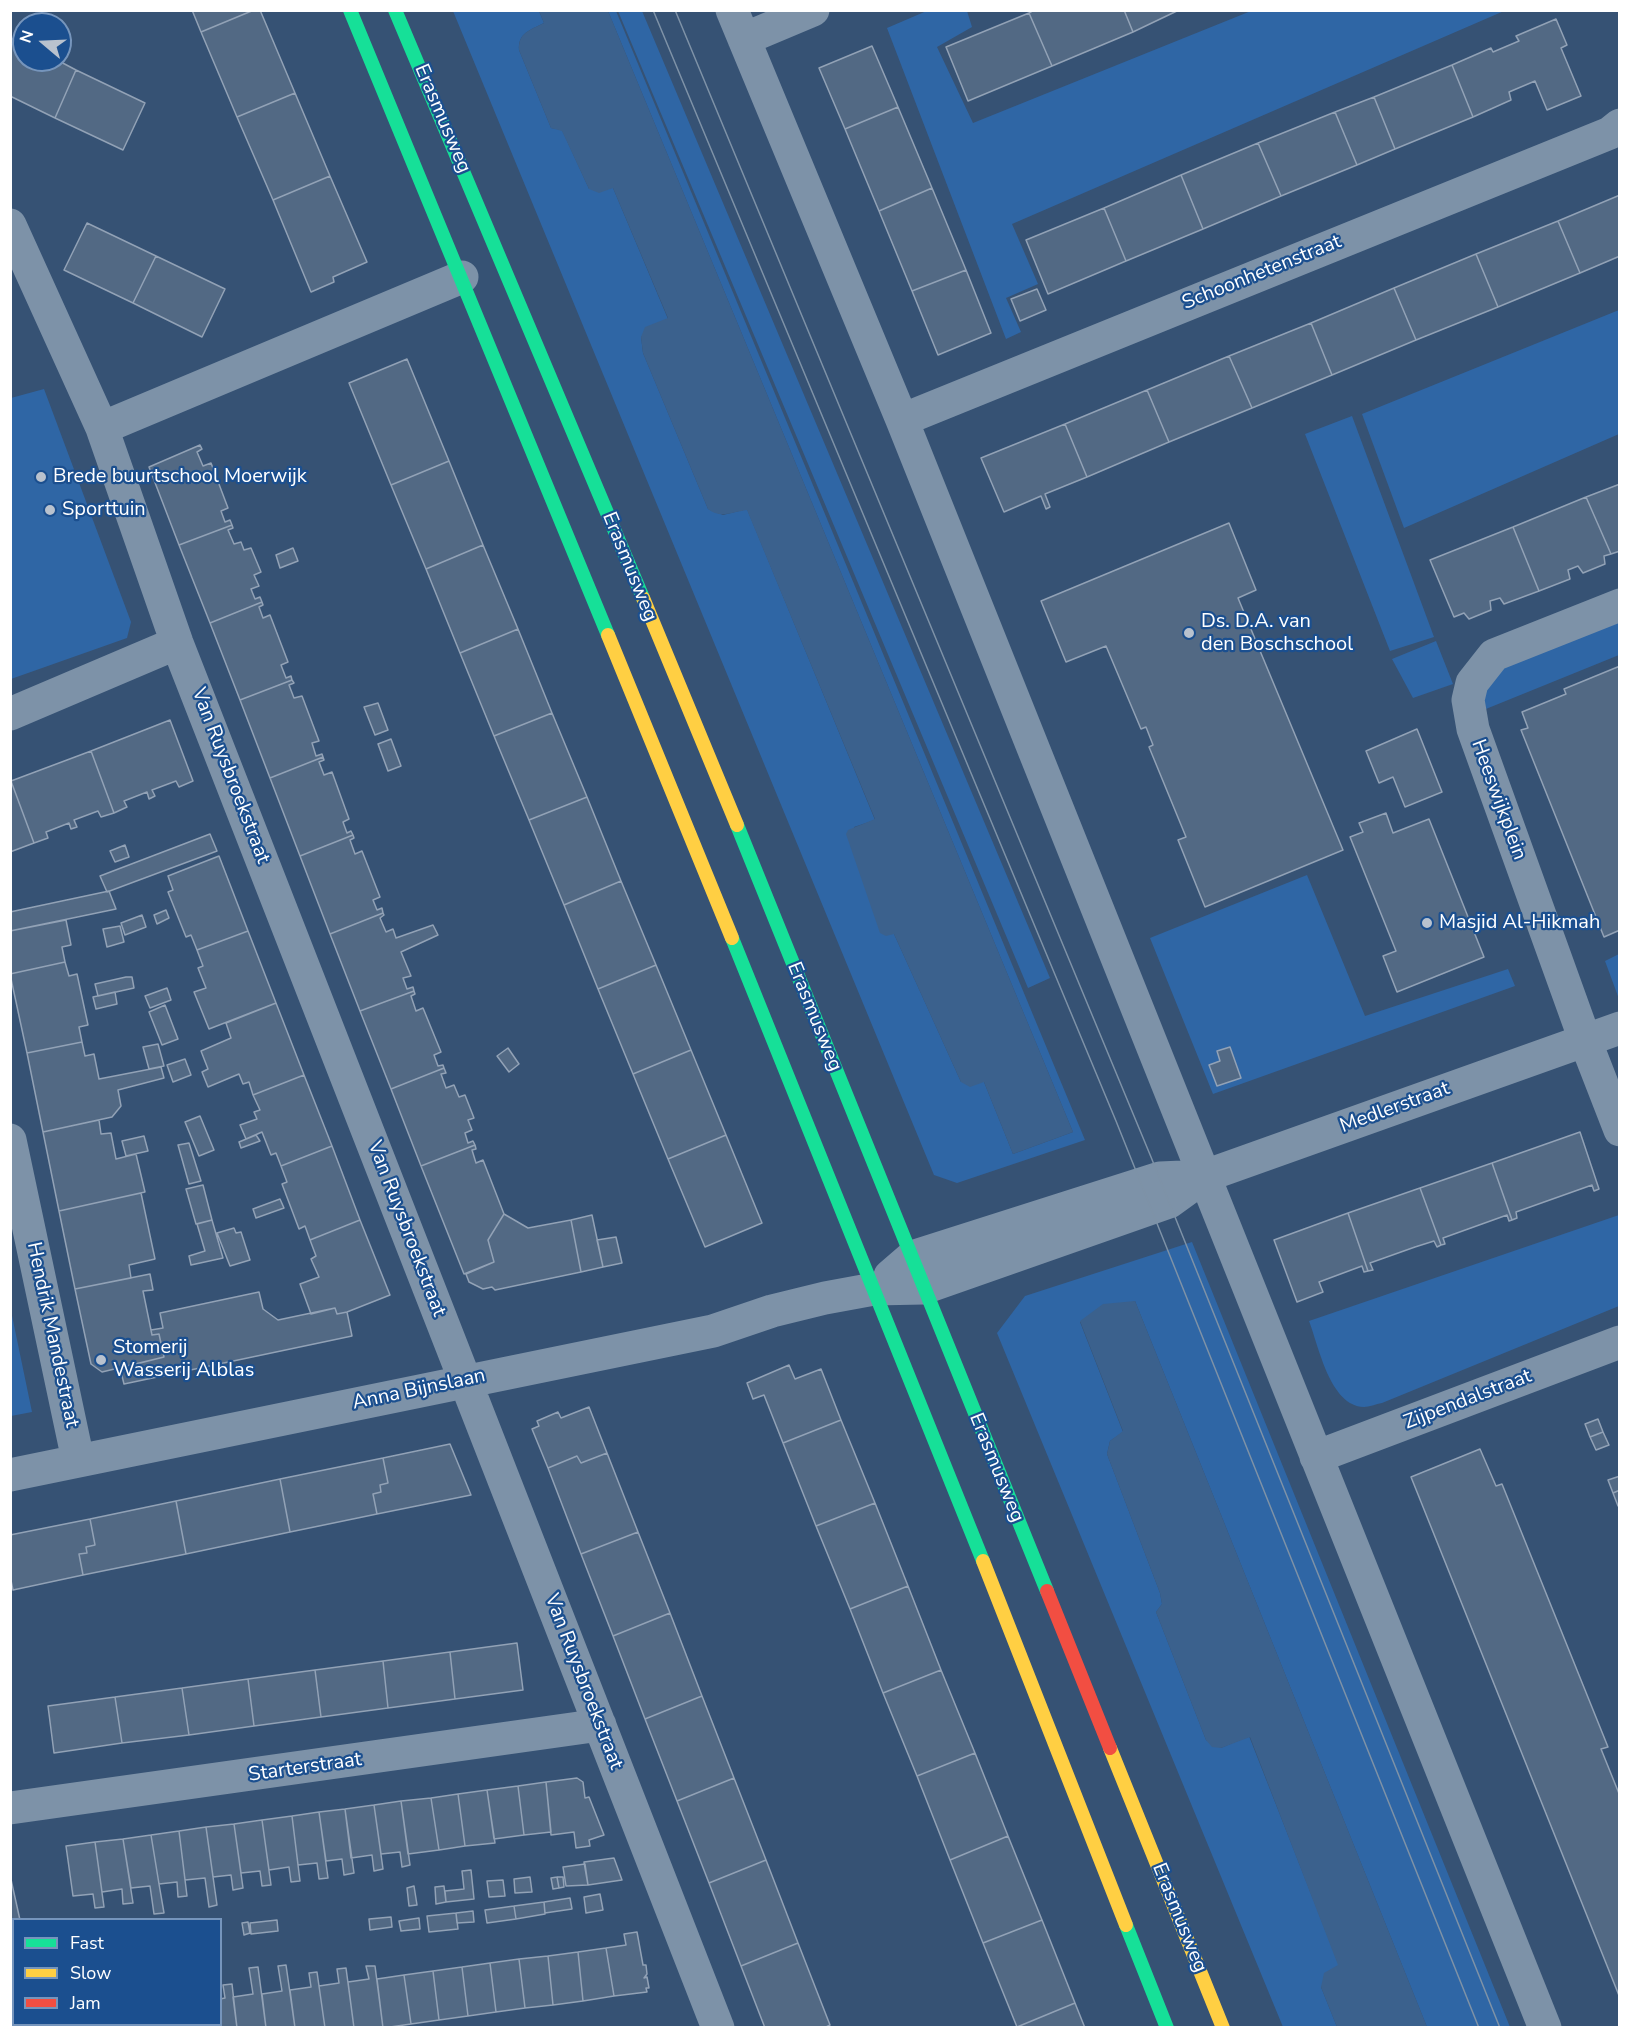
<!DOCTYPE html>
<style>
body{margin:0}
#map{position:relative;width:1630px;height:2038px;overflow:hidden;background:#365274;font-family:"Nunito Sans",sans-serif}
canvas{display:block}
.frame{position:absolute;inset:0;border:12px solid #fff;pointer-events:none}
.legend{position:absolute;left:12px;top:1918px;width:210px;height:108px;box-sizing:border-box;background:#1b4f8f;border:2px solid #7695bc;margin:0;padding:8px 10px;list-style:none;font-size:18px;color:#fff}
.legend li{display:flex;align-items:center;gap:12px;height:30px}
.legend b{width:30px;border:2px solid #7695bc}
.north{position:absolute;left:12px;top:12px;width:60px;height:60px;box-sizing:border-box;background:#1b4f8f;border:2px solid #7695bc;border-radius:50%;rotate:289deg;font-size:16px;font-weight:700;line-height:24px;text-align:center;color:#fff}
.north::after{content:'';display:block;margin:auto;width:21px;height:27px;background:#b9c2ce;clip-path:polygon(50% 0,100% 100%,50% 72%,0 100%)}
</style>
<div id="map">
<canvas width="1630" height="2038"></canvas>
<div class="frame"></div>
<ul class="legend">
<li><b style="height:8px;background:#16e098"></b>Fast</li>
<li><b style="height:8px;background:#ffcf43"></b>Slow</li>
<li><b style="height:8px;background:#f24e42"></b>Jam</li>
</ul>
<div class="north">N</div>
</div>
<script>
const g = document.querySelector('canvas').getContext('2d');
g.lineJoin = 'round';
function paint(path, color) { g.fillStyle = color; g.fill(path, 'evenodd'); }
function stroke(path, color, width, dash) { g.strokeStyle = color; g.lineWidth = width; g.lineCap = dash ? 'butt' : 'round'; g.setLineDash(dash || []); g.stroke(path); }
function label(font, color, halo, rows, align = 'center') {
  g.font = font + ' "Nunito Sans",sans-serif'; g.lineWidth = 4.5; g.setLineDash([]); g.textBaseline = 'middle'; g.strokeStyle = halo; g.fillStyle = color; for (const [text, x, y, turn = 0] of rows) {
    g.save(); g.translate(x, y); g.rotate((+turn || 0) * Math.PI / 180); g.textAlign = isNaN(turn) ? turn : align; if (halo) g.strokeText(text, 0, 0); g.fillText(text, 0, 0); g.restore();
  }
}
paint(new Path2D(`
 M929,10L967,11L972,27L937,47L973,123L1251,11H1504L1012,224L1038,284L1006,298L1021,332L1006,339L887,28Z
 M453,11H539L544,23C530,30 518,33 519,50L551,128L562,130L589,189L613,188L668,319L641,337L643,353L708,509L723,515L747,509L875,820L854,827L894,934L961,1082H984L1013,1154L1073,1132L608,11H616L1085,1140L957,1183L934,1175Z
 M618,11H642L1050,978L1028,988Z
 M1619,310V434L1404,528L1362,414Z
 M44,389L131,622L127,638L11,679V398Z
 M1352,416L1434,637L1390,651L1305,434Z
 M1619,617V655L1476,713L1470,675Z
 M1436,641L1453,684L1413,698L1392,659Z
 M1307,875L1365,1016L1508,969L1515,986L1213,1094L1150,938Z
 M1619,954V999L1605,961Z
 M1619,1215V1306L1382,1403C1376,1404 1369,1407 1364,1407C1330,1406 1319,1347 1309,1321Z
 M1192,1242L1510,2027H1427L1135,1301L1080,1322L1123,1432L1110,1441L1107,1454L1160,1593L1162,1604L1156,1612L1206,1740L1221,1748L1249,1736L1339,1965L1321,1987L1337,2027H1283L997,1333L1025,1296Z
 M10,1306L32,1412L11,1416H10Z`), '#2f66a5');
paint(new Path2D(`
 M539,11H608L1073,1132L1013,1154L984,1082L970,1087L961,1082L894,934L886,936L880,933L846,834L848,830L875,819L747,510C732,512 720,519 708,509L643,353L641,337L645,327L668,318L613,188L599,193L589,189L562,131L551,128L519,50C518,33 530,30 544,23Z
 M1135,1301L1427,2027H1337L1321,1987L1324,1973L1338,1965L1250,1737L1221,1748L1212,1747L1206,1740L1156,1612L1162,1604L1160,1593L1107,1454L1110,1441L1123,1431L1080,1321L1103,1304Z`), '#3b618d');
const building = new Path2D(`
 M192,10H254L201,32Z
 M254,10H260L295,93L237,117L201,32Z
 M1034,10H1124L1133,32L1052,66L1029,13Z
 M1124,10H1179L1133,32Z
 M1029,13L1052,66L968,101L946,47Z
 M1556,19L1567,45L1561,48L1581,96L1547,110L1535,81L1509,92L1511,100L1473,117L1452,65L1491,48L1493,52L1519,41L1516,36Z
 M10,38L24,44V60H57L76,70L55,118L10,96Z
 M872,46L898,107L845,129L819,68Z
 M1452,65L1473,117L1395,149L1374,97Z
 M76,70L145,103L123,150L55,118Z
 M295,93L330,176L273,200L237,117Z
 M1374,97L1395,149L1357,165L1335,112Z
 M898,107L932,188L879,211L845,129Z
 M1335,112L1357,165L1281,196L1258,143Z
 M1258,143L1281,196L1203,229L1181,175Z
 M1181,175L1203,229L1126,261L1104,208Z
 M330,176L367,262L333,277L334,282L311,292L273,200Z
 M932,188L966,270L912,291L879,211Z
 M1620,195V256L1580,273L1558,221Z
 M1104,208L1126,261L1048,294L1026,240Z
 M1558,221L1580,273L1498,307L1476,254Z
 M87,223L156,256L133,303L64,270Z
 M1476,254L1498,307L1416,340L1394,288Z
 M156,256L225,289L202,337L133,303Z
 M966,270L991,333L938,355L912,291Z
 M1394,288L1416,340L1332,375L1311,323Z
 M1037,289L1046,310L1020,321L1011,299Z
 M1311,323L1332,375L1252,408L1229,356Z
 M1229,356L1252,408L1169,442L1147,390Z
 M407,359L449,461L391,485L349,383Z
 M1147,390L1169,442L1087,477L1065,424Z
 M1065,424L1087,477L1045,494L1050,507L1046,509L1041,496L1004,512L981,458Z
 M200,445L202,449L197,452L203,466L211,463L228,508L221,511L225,522L230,520L232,525L179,545L149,467Z
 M449,461L483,545L426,569L391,485Z
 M1620,484V551L1611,554L1586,497Z
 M1586,497L1611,554L1604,556L1605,564L1583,573L1578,566L1568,570L1570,579L1539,591L1513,527Z
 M1229,523L1256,590L1238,598L1343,850L1205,907L1178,840L1186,837L1149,747L1153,745L1146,727L1141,729L1106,646L1066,662L1041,601Z
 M232,525L233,528L228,530L234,544L241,542L244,550L251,548L261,572L254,575L259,586L251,589L255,599L260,597L262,602L210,623L179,545Z
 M1513,527L1539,591L1504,604L1500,598L1490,601L1491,610L1469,619L1464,613L1454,617L1430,560Z
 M483,545L518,629L460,653L426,569Z
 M293,548L298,561L280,568L276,555Z
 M262,602L263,605L259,607L263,618L270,615L288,662L281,665L286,678L291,676L292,680L240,700L210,623Z
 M518,629L552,713L494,736L460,653Z
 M1620,666V930L1604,937L1521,730L1528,728L1522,712L1566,694L1564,689Z
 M292,680L294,683L289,685L294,698L302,696L319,741L312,743L316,756L322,754L323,757L270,778L240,700Z
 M378,703L388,730L375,735L364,707Z
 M552,713L587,797L529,820L494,736Z
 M170,720L193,781L179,787L176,781L152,790L155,796L149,799L147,792L124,801L127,807L114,813L91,751Z
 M1417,729L1442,792L1405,807L1393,777L1379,783L1366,751Z
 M391,739L401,766L388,771L378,744Z
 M91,751L114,813L101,817L98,811L74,820L77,827L71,829L69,823L46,832L48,838L34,843L11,781Z
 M323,757L324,760L319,762L324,775L332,772L349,819L343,822L347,833L351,831L353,835L300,856L270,778Z
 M11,781L34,843L10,852V781Z
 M587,797L621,881L564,905L529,820Z
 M1386,813L1393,833L1429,819L1484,957L1397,992L1383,956L1396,951L1350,837L1363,832L1359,823Z
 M210,834L217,851L107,892L100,876Z
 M353,835L354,838L350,840L355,854L362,851L380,897L373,900L377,910L382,908L383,913L330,934L300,856Z
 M125,845L129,857L115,862L110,851Z
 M219,856L248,931L197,950L191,935L186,937L168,892L173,890L168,876Z
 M621,881L656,965L598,989L564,905Z
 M109,891L116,909L10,931V912Z
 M166,910L169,918L157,924L154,915Z
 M383,913L384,915L380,918L386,932L393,929L396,938L433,925L438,935L401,952L411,976L403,978L407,989L413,987L414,991L360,1011L330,934Z
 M142,915L146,927L125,935L121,923Z
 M66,920L71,945L62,947L65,962L10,974V931Z
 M120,926L124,942L107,947L103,929Z
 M248,931L276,1003L209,1029L194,992L206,988L198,968L203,966L197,950Z
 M65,962L69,976L77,974L88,1025L79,1027L82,1042L27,1053L10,974Z
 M656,965L691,1050L633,1074L598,989Z
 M126,977H132L134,988L98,996L95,984Z
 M167,988L171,1000L150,1008L145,996Z
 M414,991L415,994L411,996L416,1011L423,1008L441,1052L434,1055L438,1066L443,1065L444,1068L391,1089L360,1011Z
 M115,992L117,1004L96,1009L93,997Z
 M276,1003L304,1075L253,1095L249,1082L243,1084L239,1074L208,1087L202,1072L208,1069L201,1051L231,1038L226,1023Z
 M165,1005L178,1039L162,1045L149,1012Z
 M82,1042L85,1056L94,1054L99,1079L161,1067L164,1078L118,1090L121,1106L112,1117L43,1132L27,1053Z
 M158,1044L164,1066L149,1069L143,1047Z
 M1230,1047L1241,1078L1217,1086L1209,1065L1220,1061L1217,1051Z
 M508,1048L519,1064L509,1072L497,1056Z
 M691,1050L726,1135L668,1159L633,1074Z
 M185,1059L191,1075L173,1082L167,1065Z
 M444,1068L446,1073L441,1074L446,1088L454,1085L459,1097L465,1095L474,1118L468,1120L472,1130L465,1133L468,1143L473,1141L475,1145L421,1166L391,1089Z
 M304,1075L332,1146L281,1166L276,1153L271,1155L262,1132L246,1139L240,1125L257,1119L254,1112L260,1110L253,1095Z
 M200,1116L214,1150L199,1156L185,1122Z
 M99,1120L101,1134L111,1133L116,1159L136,1154L145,1192L59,1211L43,1132Z
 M1580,1132L1599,1189L1594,1191L1592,1185L1516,1212L1517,1218L1512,1220L1492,1163Z
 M256,1135L260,1141L241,1148L239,1142Z
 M726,1135L762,1223L705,1247L668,1159Z
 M144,1136L148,1151L126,1156L122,1141Z
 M189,1143L201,1181L189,1184L178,1145Z
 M475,1145L476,1149L472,1150L476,1163L483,1160L504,1214L488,1240L494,1262L464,1274L421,1166Z
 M332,1146L360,1220L310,1240L305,1226L299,1229L282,1184L287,1182L281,1166Z
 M1492,1163L1512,1220L1509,1221L1507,1215L1443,1238L1445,1244L1441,1245L1420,1188Z
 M203,1185L212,1220L196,1224L186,1189Z
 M1420,1188L1441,1245L1437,1247L1434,1241L1415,1247L1370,1263L1373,1270L1368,1271L1348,1213Z
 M141,1193L155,1259L129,1265L131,1278L75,1289L59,1211Z
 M280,1199L284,1208L256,1218L253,1209Z
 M1348,1213L1368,1271L1364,1272L1362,1266L1319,1282L1323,1292L1297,1302L1274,1240Z
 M504,1214L528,1228L571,1220L581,1272L495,1290L492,1287L483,1289L469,1282L466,1274L494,1262L488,1240Z
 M592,1215L603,1267L581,1272L571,1220Z
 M212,1220L223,1258L191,1265L189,1256L205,1251L197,1224Z
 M360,1220L390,1295L347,1312L337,1314L335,1308L311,1314L300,1284L319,1277L311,1259L316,1256L310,1240Z
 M234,1228L236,1233L241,1232L250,1260L230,1266L217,1233Z
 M616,1237L622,1263L603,1267L597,1240Z
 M150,1274L153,1290L143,1291L152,1335L159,1334L164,1357L102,1372L91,1364L75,1289Z
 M259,1292L263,1309L278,1320L335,1308L337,1314L347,1312L352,1336L124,1384L120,1368L164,1357L159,1334L152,1335L151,1330L163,1328L160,1313Z
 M789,1365L795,1379L821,1369L841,1420L783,1443L764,1395L753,1399L747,1383Z
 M589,1407L607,1453L581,1463L577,1456L548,1468L532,1429L539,1426L537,1421L558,1412L561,1418Z
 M1598,1419L1603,1432L1590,1437L1585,1424Z
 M841,1420L875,1503L816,1526L783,1443Z
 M1603,1432L1609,1445L1596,1450L1590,1437Z
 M450,1444L471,1495L377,1514L373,1494L381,1492L380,1485L388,1483L383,1458Z
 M1480,1449L1496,1486L1502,1484L1608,1747L1601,1749L1620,1796V1998L1411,1477Z
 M607,1453L638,1532L581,1554L548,1468L577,1456L581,1463Z
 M383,1458L388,1483L380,1485L381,1492L373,1494L377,1514L290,1532L280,1479Z
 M1620,1476V1490L1613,1493L1608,1480Z
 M280,1479L290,1532L186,1554L176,1501Z
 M1620,1490V1506H1618L1613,1493Z
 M176,1501L186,1554L83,1575L79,1554L87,1553L86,1547L95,1545L90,1519Z
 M875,1503L908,1586L850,1609L816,1526Z
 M90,1519L95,1545L86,1547L87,1553L79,1554L83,1575L13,1590L10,1576V1535Z
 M638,1532L670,1613L613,1636L581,1554Z
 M908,1586L941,1670L883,1693L850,1609Z
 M670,1613L702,1696L645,1719L613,1636Z
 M517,1643L523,1690L455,1699L450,1652Z
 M450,1652L455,1699L388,1708L383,1661Z
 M383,1661L388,1708L321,1717L315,1670Z
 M315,1670L321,1717L254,1726L248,1679Z
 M941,1670L975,1753L917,1776L883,1693Z
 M248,1679L254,1726L189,1735L182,1688Z
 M182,1688L189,1735L122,1743L115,1697Z
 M702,1696L734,1778L677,1801L645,1719Z
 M115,1697L122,1743L54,1753L48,1706Z
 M975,1753L1008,1836L950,1860L917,1776Z
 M577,1778L583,1782L585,1798L589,1797L604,1835L589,1840L590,1846L576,1848L574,1832L551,1835L546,1782Z
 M734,1778L766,1860L709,1883L677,1801Z
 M546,1782L551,1832L524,1835L518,1786Z
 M518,1786L524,1835L494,1839L487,1790Z
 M487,1790L495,1843L465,1846L458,1794Z
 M458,1794L465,1846L439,1850L431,1798Z
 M431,1798L439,1850L408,1854L401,1801Z
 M401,1801L410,1865L402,1867L400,1852L381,1854L374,1805Z
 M374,1805L383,1869L374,1871L372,1855L351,1858L345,1809Z
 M345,1809L354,1873L344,1875L342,1859L326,1861L319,1812Z
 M319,1812L328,1878L319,1879L317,1863L298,1865L292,1816Z
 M292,1816L300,1881L291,1882L289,1867L269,1870L262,1820Z
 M262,1820L271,1885L262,1886L260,1871L241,1873L234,1824Z
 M234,1824L243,1888L233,1890L231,1875L213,1877L206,1827Z
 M206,1827L217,1905L209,1907L205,1878L185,1880L179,1831Z
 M179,1831L187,1896L178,1897L177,1882L159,1884L151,1835Z
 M151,1835L159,1884L164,1913L154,1914L150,1886L131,1888L123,1839Z
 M1008,1836L1042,1920L983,1943L950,1860Z
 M123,1839L133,1903L123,1904L122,1889L102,1892L95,1842Z
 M95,1842L104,1907L95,1908L93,1894L73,1896L66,1846Z
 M614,1858L622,1880L588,1885L584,1862Z
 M766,1860L798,1943L741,1966L709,1883Z
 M585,1864L588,1885L566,1886L563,1867Z
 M471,1870L474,1899L446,1902L445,1891L464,1889L462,1871Z
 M10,1875L20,1920H14V1965L10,1966Z
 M530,1877L532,1892L515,1893L514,1879Z
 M557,1877L559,1888L553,1889L551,1878Z
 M557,1877H563L564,1887L559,1888Z
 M503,1880L505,1896L489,1897L487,1881Z
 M414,1886L417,1905L409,1906L407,1888Z
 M444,1886L446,1902L436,1904L435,1887Z
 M600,1894L603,1910L586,1913L584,1897Z
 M570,1898L572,1909L545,1913L544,1902Z
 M544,1902L545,1914L516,1919L514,1906Z
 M514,1906L516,1919L487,1923L485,1910Z
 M473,1911L474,1922L457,1923L456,1913Z
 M456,1913L458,1929L429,1932L427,1916Z
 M391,1917L392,1927L370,1930L369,1919Z
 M419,1918L420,1929L401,1931L399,1921Z
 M277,1920L278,1931L251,1934L250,1923Z
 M1042,1920L1075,2003L1017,2027L983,1943Z
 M248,1922L250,1933L244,1935L242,1923Z
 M637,1932L643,1965H646L647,1974L644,1978L647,1977L649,1988H646L647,1992L614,1996L606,1948L626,1945L624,1934Z
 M798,1943L830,2025L824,2028H765L741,1966Z
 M606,1948L614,1996L583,2001L578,1952Z
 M578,1952L583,2001L553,2005L548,1956Z
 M548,1956L553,2005L525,2008L519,1959Z
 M519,1959L525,2008L496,2012L490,1963Z
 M490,1963L496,2012L468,2016L462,1967Z
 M14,1965V2024H44L45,2028H10V1966Z
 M286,1965L295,2028H266L262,1994L282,1991L278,1966Z
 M366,1966H375L383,2028H354L348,1982L369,1979Z
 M258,1967L266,2028H237L233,1997L253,1994L249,1968Z
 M462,1967L468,2016L439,2020L433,1971Z
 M346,1968L354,2028H325L319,1986L339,1983L337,1969Z
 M433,1971L439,2020L411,2024L404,1975Z
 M317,1972L325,2028H295L290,1990L311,1987L309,1973Z
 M404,1975L411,2024L383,2028L377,1979Z
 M232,1984L237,2028H208L207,2024H220V1999L225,1998L223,1985Z
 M1075,2003L1085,2028H1017V2027Z
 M117,2024H149V2028H118Z
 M149,2024H179V2028H149Z
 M179,2024H207L208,2028H179Z`);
paint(building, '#526984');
stroke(building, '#92a2b6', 1.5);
stroke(new Path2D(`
 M732,10L902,420L1545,2028
 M744,39L813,10
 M10,225L102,428L177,643L718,2028
 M902,420L1610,133L1620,125
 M102,428L462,277
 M1620,605L1494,655L1472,683L1468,700L1473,729L1585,1040L1620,1130
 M10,714L177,643
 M10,1140L78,1460
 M890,1276L912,1257L1160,1178L1205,1176
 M1316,1457L1620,1342
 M10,1475L713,1331L772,1311L825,1298L874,1289L924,1288L1169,1202L1205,1176L1620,1028
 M10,1808L600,1725`), '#7d92a8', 33);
stroke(new Path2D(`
 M350,10L608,635
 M395,10L643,598
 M737,825L1047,1591
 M732,938L983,1561
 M1126,1925L1167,2028`), '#16e098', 14);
stroke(new Path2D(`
 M643,598L737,825
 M608,635L732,938
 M983,1561L1126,1925
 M1110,1748L1223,2028`), '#ffcf43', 14);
stroke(new Path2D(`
 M1047,1591L1110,1748`), '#f24e42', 14);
stroke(new Path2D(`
 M653,10L1116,1121L1479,2028
 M675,10L1151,1157L1500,2028`), '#7e92a7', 1.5);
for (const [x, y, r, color] of [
 [41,477,6,"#b9c2ce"],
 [50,510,6,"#b9c2ce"],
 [1189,633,6,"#b9c2ce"],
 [1427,923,6,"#b9c2ce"],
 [101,1360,6,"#b9c2ce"]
]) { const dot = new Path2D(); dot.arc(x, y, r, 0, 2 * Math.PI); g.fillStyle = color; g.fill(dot); stroke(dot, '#1b4f8f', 2); }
label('20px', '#fff', '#1b4f8f', [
 ["Erasmusweg",442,119,67],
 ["Schoonhetenstraat",1262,273,-22],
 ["Erasmusweg",629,567,68],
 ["Van Ruysbroekstraat",230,776,69],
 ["Heeswijkplein",1498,800,70],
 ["Erasmusweg",814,1017,68],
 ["Medlerstraat",1395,1108,-20],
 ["Van Ruysbroekstraat",406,1229,69],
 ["Hendrik Mandestraat",52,1335,78],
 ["Anna Bijnslaan",419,1390,-12],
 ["Zijpendalstraat",1468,1400,-21],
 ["Erasmusweg",996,1468,68],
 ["Van Ruysbroekstraat",583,1682,69],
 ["Starterstraat",305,1768,-8],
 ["Erasmusweg",1179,1918,68]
]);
label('20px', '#fff', '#1b4f8f', [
 ["Brede buurtschool Moerwijk",53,477],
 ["Sporttuin",62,510],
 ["Ds. D.A. van",1201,622],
 ["den Boschschool",1201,645],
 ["Masjid Al-Hikmah",1439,923],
 ["Stomerij",113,1348],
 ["Wasserij Alblas",113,1371]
], 'left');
</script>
